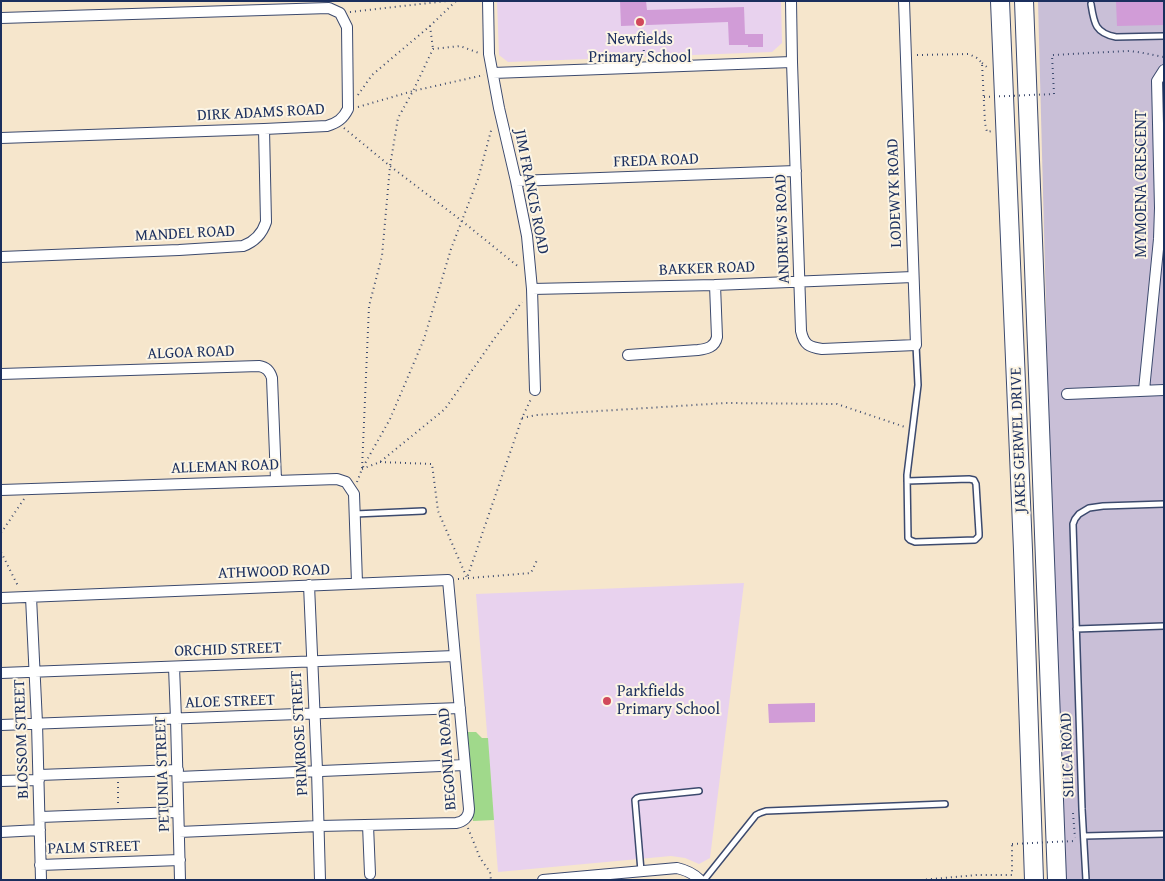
<!DOCTYPE html>
<style>
body{margin:0}
#map{position:relative;width:1165px;height:881px;overflow:hidden;background:#f6e6cc;font-family:"Gentium Book Plus",serif}
canvas{display:block}
.frame{position:absolute;inset:0;border:2px solid #1b2f5e;pointer-events:none}
</style>
<div id="map">
<canvas width="1165" height="881"></canvas>
<div class="frame"></div>
</div>
<script>
const g = document.querySelector('canvas').getContext('2d');
g.lineJoin = 'round';
function paint(path, color) { g.fillStyle = color; g.fill(path, 'evenodd'); }
function stroke(path, color, width, dash) { g.strokeStyle = color; g.lineWidth = width; g.lineCap = dash ? 'butt' : 'round'; g.setLineDash(dash || []); g.stroke(path); }
function label(font, color, halo, rows, align = 'center') {
  g.font = font + ' "Gentium Book Plus",serif'; g.lineWidth = 4; g.setLineDash([]); g.textBaseline = 'middle'; g.strokeStyle = halo; g.fillStyle = color; for (const [text, x, y, turn = 0] of rows) {
    g.save(); g.translate(x, y); g.rotate((+turn || 0) * Math.PI / 180); g.textAlign = isNaN(turn) ? turn : align; if (halo) g.strokeText(text, 0, 0); g.fillText(text, 0, 0); g.restore();
  }
}
paint(new Path2D(`
 M497,1H781L782,43L772,52L508,62L499,55Z
 M744,583L710,858L699,864L685,858L671,856L498,872L476,594Z`), '#e8d2ee');
paint(new Path2D(`
 M1038,1H1164V880H1061Z`), '#c9bfd7');
paint(new Path2D(`
 M466,732H476L482,738H488L494,820L473,821Z`), '#a0d98b');
paint(new Path2D(`
 M620,1H646L647,10L744,7L745,34H763V47H748V45H729L728,22L621,26Z
 M1116,1H1164V25L1117,26Z
 M815,703V722L769,723L768,704Z`), '#d19cd7');
const service = new Path2D(`
 M1091,4C1094,23 1095,33 1116,37L1164,36
 M907,481L969,479L974,480L976,484L979,533V536L975,540L915,542L910,540L908,538L907,475L918,385L916,345
 M355,514L423,511
 M1076,629L1164,626
 M1084,836L1164,834
 M641,871L635,800L637,798L640,797L699,791
 M704,880L756,815L760,813L766,811L945,804
 M1086,880L1082,809L1073,524L1075,519L1079,514L1089,508L1103,506L1164,504`);
const minor = new Path2D(`
 M488,1L489,54L499,108L516,181L527,236L532,289L535,390
 M791,1L792,62L801,331C804,345 809,347 822,349L916,345L904,1
 M1,18L329,8L340,13L347,27L348,109C343,119 337,123 327,126L264,129L1,138
 M493,73L792,62
 M516,181L796,171
 M1,257L179,250L243,246C254,242 262,234 266,222L264,129
 M532,289L715,285L913,277
 M628,355L698,350C707,349 715,347 717,337L715,285
 M1,374L259,366C266,367 270,371 272,378L276,480
 M1144,390L1159,239L1160,208L1157,81L1164,70
 M1067,394L1164,390
 M1,490L337,479L346,482L354,494L357,583
 M309,585L317,770L320,880
 M31,597L37,723L41,880
 M1,598L448,580L469,809C469,817 463,822 456,823L319,826L179,832
 M174,667L176,719L180,880
 M1,673L455,656
 M1,725L460,708
 M39,775L178,770
 M178,777L465,765
 M1,781L39,780
 M40,817L178,812
 M368,825L370,874
 M1,832L40,830
 M40,865L180,860
 M543,880L677,868C686,870 693,873 700,880`);
const trunk = new Path2D(`
 M1000,1L1023,550L1034,880
 M1024,1L1057,880`);
stroke(service, '#3c4a6e', 8);
stroke(minor, '#3c4a6e', 12);
stroke(trunk, '#3c4a6e', 20);
stroke(new Path2D(`
 M350,12L447,1
 M643,25L644,58
 M430,26L433,49
 M917,55L969,54L977,58L982,63L985,123L987,132L992,131
 M982,63L988,68
 M1054,94L1052,55L1129,51C1141,52 1152,55 1164,57
 M358,95L372,75L430,26L456,1
 M358,107L413,91L484,75
 M344,128L390,166L462,221L520,268
 M522,418L536,415L726,403L837,404L905,427
 M380,462L432,464L438,511L467,578L522,418L531,399
 M363,467L390,419L424,339L451,249L478,179L492,127
 M362,469L380,462L445,409L494,339L522,302
 M357,482L362,469L369,306L382,256L390,166L398,118L413,91L433,49L460,46L479,53
 M1,533L24,499
 M1,552L18,586
 M458,579L531,573L538,558
 M118,782V805
 M1073,813L1075,838
 M468,828L480,858L490,872L491,880
 M921,880L977,875H1012V844`), '#3c4a6e', 2, [1, 4]);
stroke(service, '#fff', 5);
stroke(minor, '#fff', 10);
stroke(trunk, '#fff', 18);
stroke(new Path2D(`
 M984,97L1054,94
 M1012,844L1075,841`), '#3c4a6e', 2, [1, 4]);
for (const [x, y, r, color] of [
 [640,22,5,"#d1495b"],
 [607,701,5,"#d1495b"]
]) { const dot = new Path2D(); dot.arc(x, y, r, 0, 2 * Math.PI); g.fillStyle = color; g.fill(dot); stroke(dot, '#fcf5e5', 2); }
label('16px', '#1b2f5e', '#fcf5e5', [
 ["Newfields",640,40],
 ["Primary School",640,58],
 ["Parkfields",617,692,"left"],
 ["Primary School",617,710,"left"]
]);
label('16px', '#1b2f5e', '#fcf5e5', [
 ["DIRK ADAMS ROAD",261,113,-3],
 ["FREDA ROAD",656,161,-2],
 ["MYMOENA CRESCENT",1142,184,-90],
 ["JIM FRANCIS ROAD",531,192,79],
 ["LODEWYK ROAD",895,193,-92],
 ["ANDREWS ROAD",783,229,-92],
 ["MANDEL ROAD",185,234,-3],
 ["BAKKER ROAD",707,269,-2],
 ["ALGOA ROAD",191,353,-2],
 ["JAKES GERWEL DRIVE",1019,440,-92],
 ["ALLEMAN ROAD",225,467,-2],
 ["ATHWOOD ROAD",274,572,-2],
 ["ORCHID STREET",228,650,-2],
 ["ALOE STREET",230,702,-2],
 ["PRIMROSE STREET",300,733,-93],
 ["BLOSSOM STREET",22,739,-92],
 ["SILICA ROAD",1068,755,-92],
 ["BEGONIA ROAD",448,759,-94],
 ["PETUNIA STREET",163,774,-92],
 ["PALM STREET",94,848,-2]
]);
</script>
